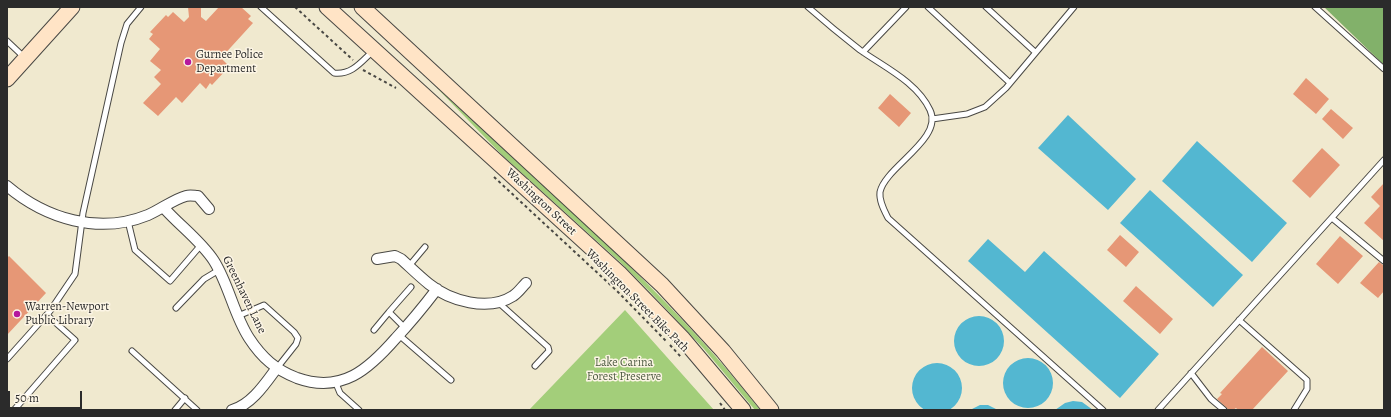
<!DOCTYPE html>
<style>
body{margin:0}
#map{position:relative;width:1391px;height:417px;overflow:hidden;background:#f0e9cf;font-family:Alegreya,serif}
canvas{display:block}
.frame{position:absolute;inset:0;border:8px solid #2b2b2b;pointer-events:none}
.scale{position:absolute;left:8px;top:391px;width:74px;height:18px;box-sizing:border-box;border:2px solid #2b2b2b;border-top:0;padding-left:5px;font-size:12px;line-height:14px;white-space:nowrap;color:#2b2b2b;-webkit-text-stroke:3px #fcf5e5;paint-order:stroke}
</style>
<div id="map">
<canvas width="1391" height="417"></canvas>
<div class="frame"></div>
<div class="scale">50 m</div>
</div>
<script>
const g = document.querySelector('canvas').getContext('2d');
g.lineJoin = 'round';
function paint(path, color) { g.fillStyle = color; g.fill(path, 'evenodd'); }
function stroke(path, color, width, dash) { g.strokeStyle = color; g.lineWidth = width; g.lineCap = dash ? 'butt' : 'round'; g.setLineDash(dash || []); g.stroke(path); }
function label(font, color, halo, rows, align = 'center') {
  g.font = font + ' Alegreya,serif'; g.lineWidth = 3; g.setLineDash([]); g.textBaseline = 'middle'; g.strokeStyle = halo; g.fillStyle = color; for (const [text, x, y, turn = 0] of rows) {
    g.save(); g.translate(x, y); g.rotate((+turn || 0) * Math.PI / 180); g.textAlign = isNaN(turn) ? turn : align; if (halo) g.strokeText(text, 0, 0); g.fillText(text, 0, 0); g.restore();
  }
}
paint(new Path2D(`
 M435,86C547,190 666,289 760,410H755L704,349L651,293L620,262L503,156Z
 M625,310L714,410H529Z`), '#a3ce7a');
paint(new Path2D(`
 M1324,7H1384V65Z`), '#82b16a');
paint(new Path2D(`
 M1068,115L1136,179L1108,210L1038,148Z
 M1197,141L1287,223L1252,262L1162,181Z
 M1150,190L1243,275L1213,307L1120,223Z
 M988,239L1025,272L1044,251L1159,354L1120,398L968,261Z
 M954 341a25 25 0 1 1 50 0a25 25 0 1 1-50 0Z
 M1003 383a25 25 0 1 1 50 0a25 25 0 1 1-50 0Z
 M912 388a25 25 0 1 1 50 0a25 25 0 1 1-50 0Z
 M1073,401L1082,402L1093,410H1055L1065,403Z
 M980,405H988L998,410H970Z`), '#53b7d1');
paint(new Path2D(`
 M188,7H201V17L206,21L219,7H241L251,16L248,19L253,23L221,58L227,64L223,68L226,70L212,85L210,83L206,89L200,83L182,103L176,97L158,116L143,103L161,84L154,77L161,70L150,61L160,49L149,39L153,34L150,32L166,15L168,17L173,12L184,22L189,17Z
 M1306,78L1329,99L1316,114L1293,94Z
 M890,94L911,113L899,127L878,108Z
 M1331,109L1353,128L1343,139L1322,119Z
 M1322,148L1340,165L1310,198L1292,181Z
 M1384,183V241L1364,223L1380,206L1371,197Z
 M1120,235L1139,252L1126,267L1107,250Z
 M1340,236L1363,256L1338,284L1316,264Z
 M9,256L46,293L7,335V258Z
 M1379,262L1384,266V291L1378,298L1360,283Z
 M1136,286L1173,319L1160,334L1123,301Z
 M1262,347L1288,371L1252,410H1238L1236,408L1233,410H1229L1217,399L1222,394L1220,393Z`), '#e69776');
const lane = new Path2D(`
 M261,7L334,73C352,75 361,62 373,51
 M808,7C825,22 842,36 860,50C884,67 917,82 930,110C944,139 885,167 880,192C879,201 884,210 888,218L1103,410
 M928,7L1010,83
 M986,7L1035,52
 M1315,7L1384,69
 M7,41L25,58
 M863,52L906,7
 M932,119L967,114L985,107L1006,88L1074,7
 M1332,218L1384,261
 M128,221L135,250L170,281L201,245
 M409,266L425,247
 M499,303L548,347L549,351L535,366
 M176,308L204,279L219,270
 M389,312L411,287
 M238,316L264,305L294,332L298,338L296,344L277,368
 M1239,320L1307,380V389L1294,410
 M374,330L389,312L405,328
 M399,335L451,380
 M132,351L197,410
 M7,359L50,311L75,274L83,213L121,43L127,24L141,7
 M1191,373L1211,399L1224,410
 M335,381L340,393L359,410
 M14,410L75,340L47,315
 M175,410L185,398
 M1158,410L1384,160`);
const street = new Path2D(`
 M7,186C46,219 99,235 148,215C160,210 174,199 186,196C190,195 195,196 198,196L209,209
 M164,208C180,226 201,241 214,261C229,285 234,315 249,338C262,358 276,370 297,378C342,394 369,369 396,338C411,322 424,306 437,289
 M377,259L395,256L401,259C410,267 419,276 429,284C450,301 488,312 513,296C518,293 522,287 526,283
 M232,410C251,405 265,384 276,369`);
const secondary = new Path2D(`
 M327,7L619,273L683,339L743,410
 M362,7L662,285L723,351L771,410
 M7,79L72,7`);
stroke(lane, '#494844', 7);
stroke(street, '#494844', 12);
stroke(secondary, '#494844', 17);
stroke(new Path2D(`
 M295,7L353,60
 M363,70L396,88
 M494,177L617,291L666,341
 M670,345L681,357
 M720,403L725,410`), '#494844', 2, [3, 3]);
stroke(lane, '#fff', 5);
stroke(street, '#fff', 10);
stroke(secondary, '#ffe4c6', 15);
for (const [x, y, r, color] of [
 [188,62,4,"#b5179e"],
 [17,314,4,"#b5179e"]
]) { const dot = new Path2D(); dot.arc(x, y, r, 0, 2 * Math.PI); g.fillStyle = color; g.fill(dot); stroke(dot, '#fcf5e5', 1.5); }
label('12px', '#2b2b2b', '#fcf5e5', [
 ["Gurnee Police",196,55],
 ["Department",196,69],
 ["Warren-Newport",25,307],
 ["Public Library",25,321]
], 'left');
label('12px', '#2b2b2b', '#fcf5e5', [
 ["Washington Street",541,202,43],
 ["Greenhaven Lane",244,295,64],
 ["Washington Street Bike Path",637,301,45]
]);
label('12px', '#4f5c43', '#fcf5e5', [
 ["Lake Carina",624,363],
 ["Forest Preserve",624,377]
]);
</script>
